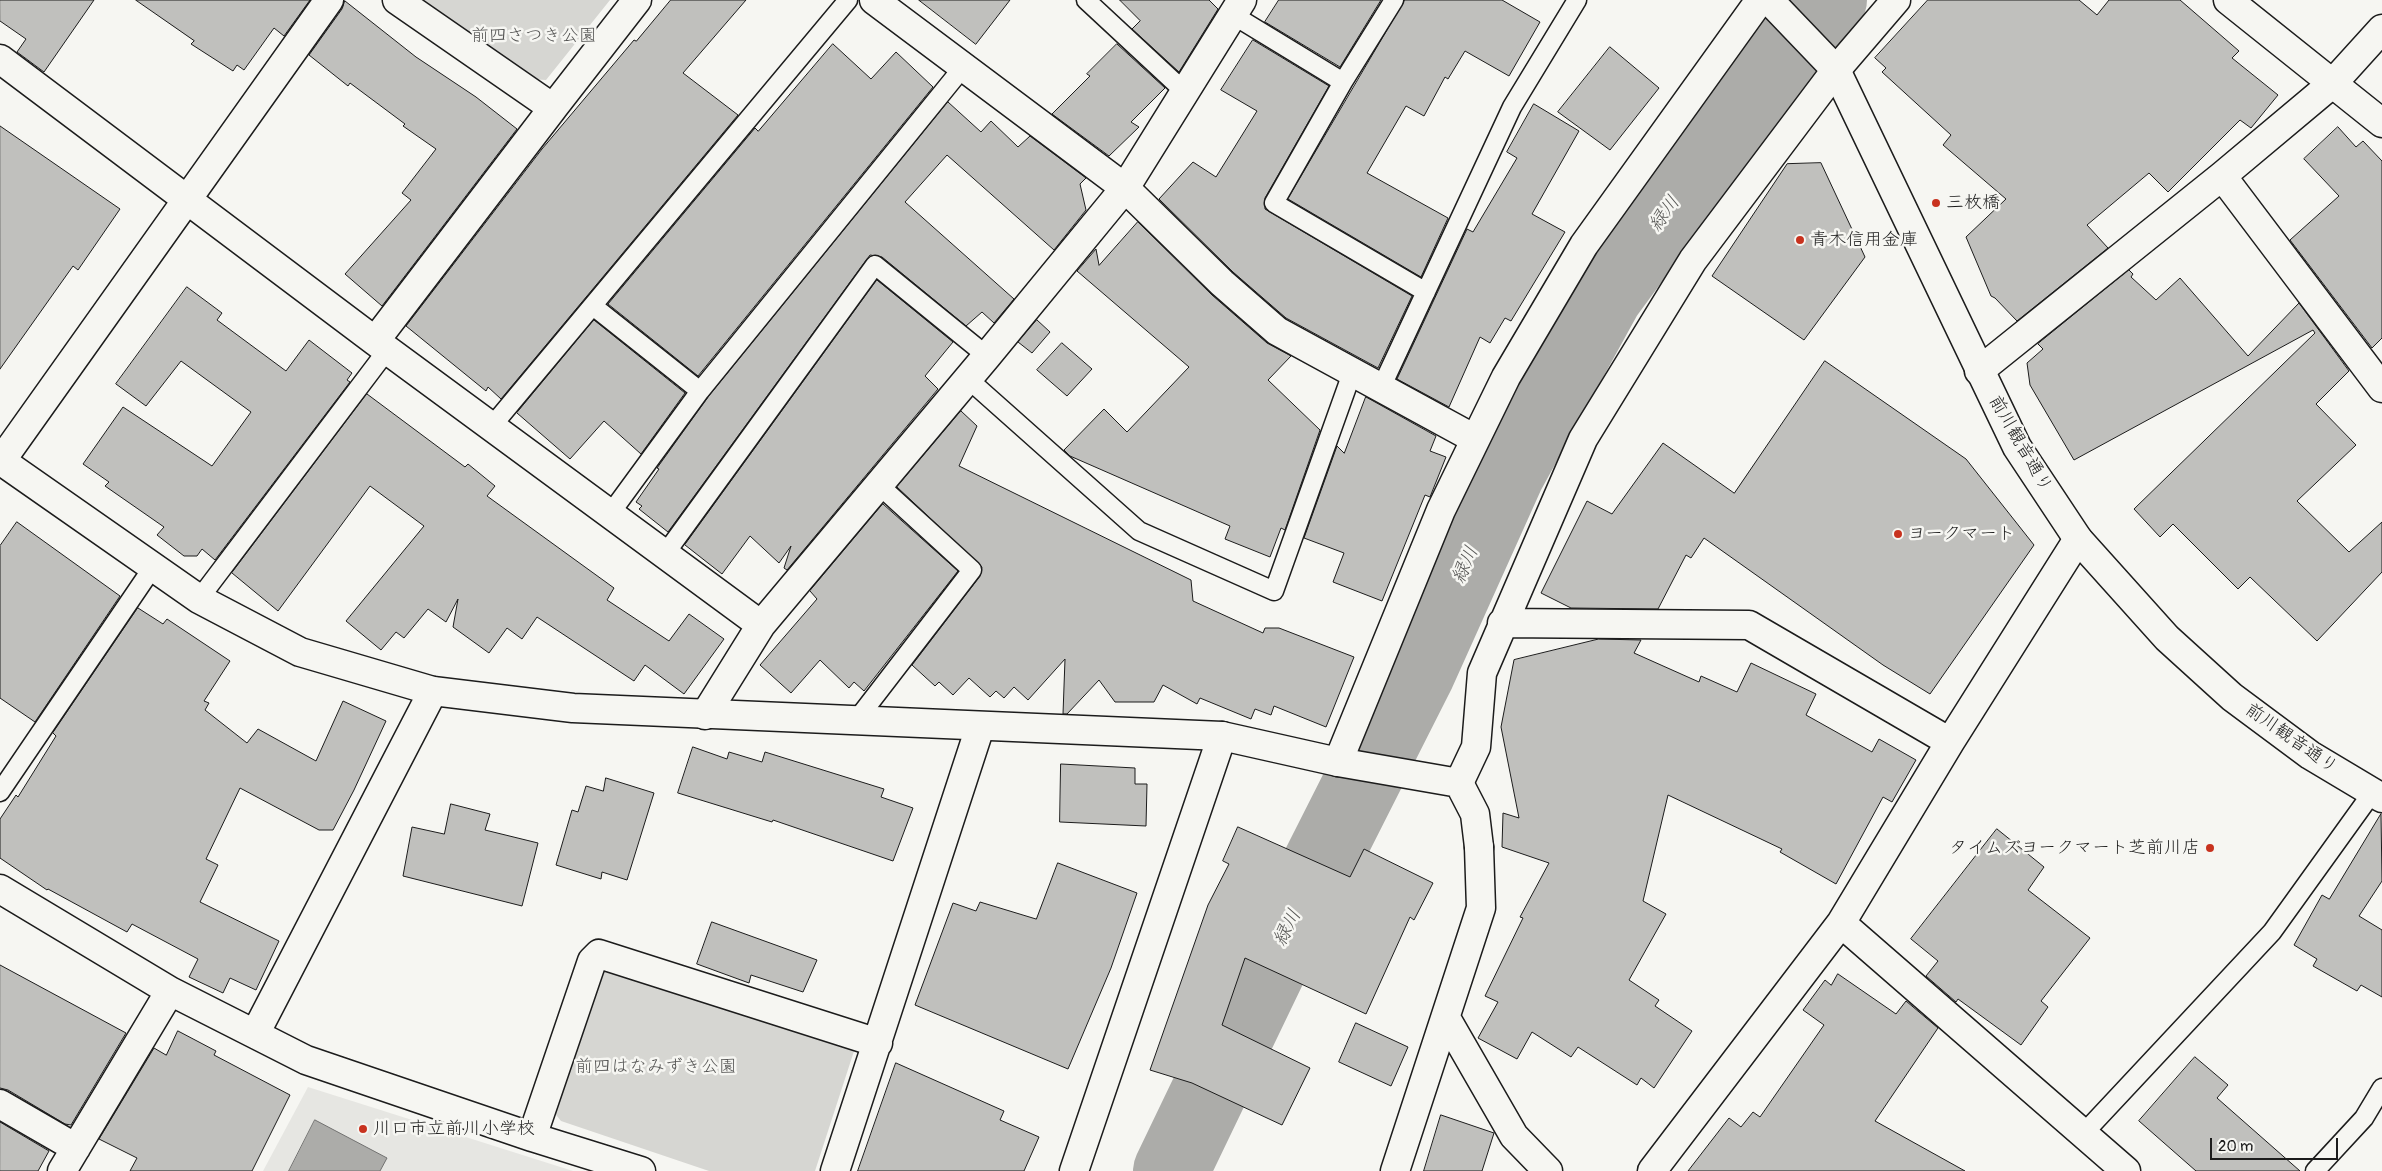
<!DOCTYPE html>
<meta charset="utf-8">
<style>
body{margin:0}
#map{position:relative;width:2382px;height:1171px;overflow:hidden;background:#f6f6f2;font-family:Pangolin,sans-serif}
canvas{display:block}
.scale{position:absolute;left:2210px;top:1138px;width:128px;height:22px;box-sizing:border-box;border:2px solid #1c1c1c;border-top:0;padding-left:6px;font-size:15px;line-height:18px;white-space:nowrap;color:#1c1c1c;-webkit-text-stroke:4px #f6f6f2;paint-order:stroke}
</style>
<div id="map">
<canvas width="2382" height="1171"></canvas>
<div class="scale">20 m</div>
</div>
<script>
const g = document.querySelector('canvas').getContext('2d');
g.lineJoin = 'round';
function paint(path, color) { g.fillStyle = color; g.fill(path, 'evenodd'); }
function stroke(path, color, width, dash) { g.strokeStyle = color; g.lineWidth = width; g.lineCap = dash ? 'butt' : 'round'; g.setLineDash(dash || []); g.stroke(path); }
function label(font, color, halo, rows, align = 'center') {
  g.font = font + ' Pangolin,"Klee One",sans-serif'; g.lineWidth = 5; g.setLineDash([]); g.textBaseline = 'middle'; g.strokeStyle = halo; g.fillStyle = color; for (const [text, x, y, turn = 0] of rows) {
    g.save(); g.translate(x, y); g.rotate((+turn || 0) * Math.PI / 180); g.textAlign = isNaN(turn) ? turn : align; if (halo) g.strokeText(text, 0, 0); g.fillText(text, 0, 0); g.restore();
  }
}
paint(new Path2D(`
 M308,1087L573,1171H263Z`), '#e6e6e2');
paint(new Path2D(`
 M421,0H610L546,80L531,79Z
 M608,965L855,1048L815,1171H709L561,1121L553,1111L597,976Z`), '#d6d6d2');
const water = new Path2D(`
 M315,1120L387,1158L380,1171H289Z`);
paint(water, '#acaca9');
stroke(water, '#727271', 1);
stroke(new Path2D(`
 M1171,1171L1281,942L1418,671L1507,473L1605,295L1780,57L1829,0`), '#acaca9', 76);
const building = new Path2D(`
 M0,0H94L44,72L17,52L26,39L0,21Z
 M136,0H310L284,36L274,28L244,70L237,65L233,71L191,44L194,41Z
 M671,0H746L683,73L738,115L501,399L488,387L486,391L406,326L542,149L634,40L636,41Z
 M919,0H1010L976,44Z
 M1120,0H1209L1218,9L1179,72L1132,29L1140,21Z
 M1279,0H1381L1340,67L1265,22Z
 M1405,0H1502L1540,22L1509,76L1465,51L1448,79L1445,77L1424,116L1406,106L1367,173L1448,218L1421,277L1288,199Z
 M1928,0H2079L2097,15L2109,0H2180L2239,51L2232,58L2278,95L2251,128L2240,120L2168,192L2149,173L2087,225L2108,248L2017,321L1995,298L1991,296L1966,237L2006,199L1943,145L1951,135L1882,72L1886,68L1875,58Z
 M345,1L416,57L476,97L517,129L382,306L345,274L411,200L402,193L436,149L403,126L405,124L350,83L348,86L309,55L342,9Z
 M1253,40L1329,86L1265,198V209L1412,296L1378,368L1286,318L1233,272L1159,199L1193,162L1216,177L1257,111L1221,90Z
 M833,44L871,79L896,52L933,87L698,376L608,304L755,128L758,131Z
 M1117,44L1165,88L1131,122L1139,127L1109,156L1052,114L1090,76L1087,74Z
 M1610,47L1659,88L1610,150L1558,112Z
 M948,102L981,132L991,121L1018,147L1030,136L1086,178L1080,184L1086,210L1054,250L947,155L905,202L1014,299L994,323L982,312L966,326L882,257L870,255L668,532L639,509L642,506L636,502L659,469L657,468L708,397Z
 M1534,104L1579,131L1532,214L1565,232L1511,321L1505,318L1490,343L1480,337L1449,407L1397,379L1467,229L1473,232L1517,158L1507,152Z
 M0,126L120,209L78,270L73,266L0,369Z
 M2338,127L2356,147L2363,141L2382,161V338L2372,348L2290,240L2339,196L2304,159Z
 M1821,163L1865,257L1804,340L1712,276L1787,164Z
 M1138,222L1212,295L1267,343L1291,356L1268,380L1320,430L1285,530L1281,528L1270,557L1225,539L1230,526L1070,456L1064,450L1104,409L1127,432L1189,367L1077,271L1096,249L1099,265Z
 M2129,270L2133,274L2131,277L2156,300L2180,278L2248,356L2299,303L2349,371L2316,404L2356,445L2297,501L2349,552L2382,522V572L2317,641L2250,577L2238,589L2173,524L2160,537L2134,509L2315,333L2313,330L2074,460L2030,385L2027,363L2043,349L2038,344Z
 M877,280L953,342L925,376L938,389L787,570L784,568L791,546L779,563L750,536L722,574L685,545Z
 M187,287L222,313L217,320L286,371L309,340L352,373L347,380L350,382L215,560L202,549L197,556H184L157,535L164,527L105,486L109,482L83,464L123,407L212,466L251,412L181,361L146,406L116,384Z
 M594,320L685,393L641,454L604,421L570,459L517,413Z
 M1037,320L1050,332L1032,353L1018,342Z
 M1062,343L1092,369L1067,396L1037,370Z
 M1825,361L1966,459L2034,545L1930,694L1883,665L1704,538L1691,558L1686,555L1658,609L1571,608L1541,593L1587,501L1612,514L1663,443L1734,493Z
 M367,394L465,467L468,464L495,486L487,496L614,588L607,600L669,641L689,614L724,639L684,694L645,665L634,681L537,617L522,639L507,628L489,653L453,627L458,599L446,622L428,609L404,638L396,632L381,650L346,621L424,526L370,486L278,611L232,573Z
 M1366,397L1436,436L1430,451L1446,457L1430,497L1425,495L1382,601L1333,582L1344,553L1304,538L1337,446L1344,453Z
 M961,411L977,426L959,466L1191,580L1193,601L1263,633L1265,628H1279L1354,657L1326,727L1274,706L1271,715L1255,709L1251,719L1200,698L1197,704L1163,685L1154,702H1115L1099,680L1067,714H1063L1065,659L1028,700L1014,687L1004,698L996,691L990,697L969,678L953,695L939,682L935,686L912,665L980,576L982,567L897,487Z
 M883,504L958,571L864,691L854,682L849,688L820,660L791,693L760,665L817,599L810,591Z
 M17,522L120,596L35,722L0,698V546Z
 M138,608L163,624L167,619L230,661L204,701L209,703L205,710L247,743L258,729L316,761L343,701L386,721L354,790L333,830H319L240,788L206,859L218,865L200,902L279,941L256,990L230,978L223,993L189,977L198,959L132,924L127,932L48,889L47,890L0,858V819L16,795L18,797L56,736L53,733Z
 M1599,639L1641,640L1634,653L1699,682L1701,676L1737,692L1751,663L1816,694L1806,715L1872,752L1879,739L1916,760L1892,802L1883,797L1836,884L1780,852L1782,849L1668,795L1643,901L1666,914L1629,980L1659,1000L1655,1006L1692,1031L1654,1088L1641,1078L1637,1085L1578,1047L1571,1057L1532,1032L1517,1059L1478,1038L1498,1002L1485,996L1523,918L1520,917L1549,863L1502,847L1503,813L1519,818L1501,727L1514,660Z
 M693,747L727,759L729,752L762,762L765,752L884,789L881,797L913,808L893,861L773,820L772,822L678,793Z
 M1061,764L1135,768V784H1147L1146,826L1060,822Z
 M606,778L654,793L627,880L602,872L601,879L556,865L572,810L578,812L586,786L603,791Z
 M451,804L490,814L485,830L538,843L522,906L403,876L412,827L444,834Z
 M2381,814L2382,881L2359,916L2382,930V997L2361,985L2357,991L2313,966L2317,959L2294,945L2322,895L2329,899Z
 M1238,827L1350,877L1364,849L1433,883L1414,920L1410,917L1366,1014L1245,958L1222,1025L1310,1068L1282,1125L1192,1083L1150,1070L1208,905L1229,864L1223,861Z
 M1997,829L2044,867L2028,890L2090,938L2041,1001L2048,1007L2021,1045L1958,999L1956,1002L1926,976L1938,961L1911,939Z
 M1058,863L1137,893L1111,968L1068,1069L915,1005L953,903L976,911L980,902L1036,919Z
 M712,922L817,960L803,992L751,975L749,983L697,964Z
 M0,965L126,1033L71,1125L65,1124L8,1090L0,1088Z
 M1838,974L1896,1014L1906,1001L1938,1028L1875,1121L1965,1171H1688L1729,1118L1741,1127L1753,1112L1760,1117L1824,1025L1803,1010L1825,980L1831,985Z
 M1356,1023L1408,1047L1391,1086L1339,1062Z
 M178,1031L216,1051L214,1055L290,1095L252,1171H130L137,1158L99,1139L154,1048L166,1055Z
 M2195,1057L2228,1085L2217,1098L2300,1171H2196L2139,1121Z
 M896,1063L1004,1111L1000,1120L1039,1137L1024,1171H858Z
 M1441,1115L1494,1133L1482,1171H1424Z
 M0,1122L49,1151L38,1171H0Z`);
paint(building, '#c0c0bd');
stroke(building, '#1c1c1c', 1);
const lane = new Path2D(`
 M1086,0L1185,92
 M1394,0L1343,82L1274,203L1426,292
 M1233,15L1343,82
 M593,306L700,391
 M967,378L1139,531L1274,591L1352,373
 M1381,388L1512,107L1577,0
 M492,426L848,0
 M610,514L700,391L964,66
 M665,554L875,265L987,356
 M199,599L388,349
 M855,722L972,570L879,485
 M0,792L153,567
 M2084,1133L2272,932L2372,793
 M2315,1171L2364,1118L2382,1088`);
const street = new Path2D(`
 M874,0L1125,188L1222,283L1277,331L1475,439
 M0,59L375,341L761,625
 M553,108L637,0
 M2222,176L2382,388
 M375,341L553,108L397,0
 M1979,371L2222,176L2333,83L2382,29
 M1,461L329,0
 M1502,623L1749,625L1950,742
 M705,715L761,625L987,356L1125,188L1242,0
 M1338,762L1441,510L1506,377L1584,245L1760,0
 M1459,783L1476,747L1482,673L1583,439L1693,260L1836,70L1896,0
 M0,889L170,991L306,1060L532,1137L641,1171
 M1841,923L2126,1171
 M1446,1018L1514,1136L1548,1171
 M255,1034L433,691
 M0,1104L76,1148
 M532,1137L592,961L599,954L878,1043
 M62,1171L170,991
 M835,1171L980,727
 M1074,1171L1222,736
 M1395,1171L1481,908L1479,847
 M1652,1171L1841,923L1950,742L2078,539`);
const secondary = new Path2D(`
 M1769,0L1836,70L2017,447L2078,539L2167,638L2232,697L2310,755L2382,798
 M2228,0L2382,123
 M0,460L199,599L300,652L433,691L573,708L1222,736L1338,762L1459,783L1475,814L1479,847`);
stroke(lane, '#1c1c1c', 21);
stroke(street, '#1c1c1c', 31);
stroke(secondary, '#1c1c1c', 31);
stroke(lane, '#f6f6f2', 18);
stroke(street, '#f6f6f2', 28);
stroke(secondary, '#f6f6f2', 28);
for (const [x, y, r, color] of [
 [1936,203,5,"#c8321e"],
 [1800,240,5,"#c8321e"],
 [1898,534,5,"#c8321e"],
 [2210,848,5,"#c8321e"],
 [363,1129,5,"#c8321e"]
]) { const dot = new Path2D(); dot.arc(x, y, r, 0, 2 * Math.PI); g.fillStyle = color; g.fill(dot); stroke(dot, '#f6f6f2', 2); }
label('18px', '#545453', '#f6f6f2', [
 ["前四さつき公園",534,36],
 ["前四はなみずき公園",656,1067]
]);
label('18px', '#1c1c1c', '#f6f6f2', [
 ["三枚橋",1946,203],
 ["青木信用金庫",1810,240],
 ["ヨークマート",1908,534],
 ["タイムズヨークマート芝前川店",2200,848,"right"],
 ["川口市立前川小学校",373,1129]
], 'left');
label('18px', '#1c1c1c', '#f6f6f2', [
 ["前川観音通り",2020,444,60],
 ["前川観音通り",2291,739,35]
]);
label('italic 19px', '#565654', '#f6f6f2', [
 ["緑川",1665,214,-54],
 ["緑川",1466,565,-66],
 ["緑川",1288,928,-63]
]);
</script>
